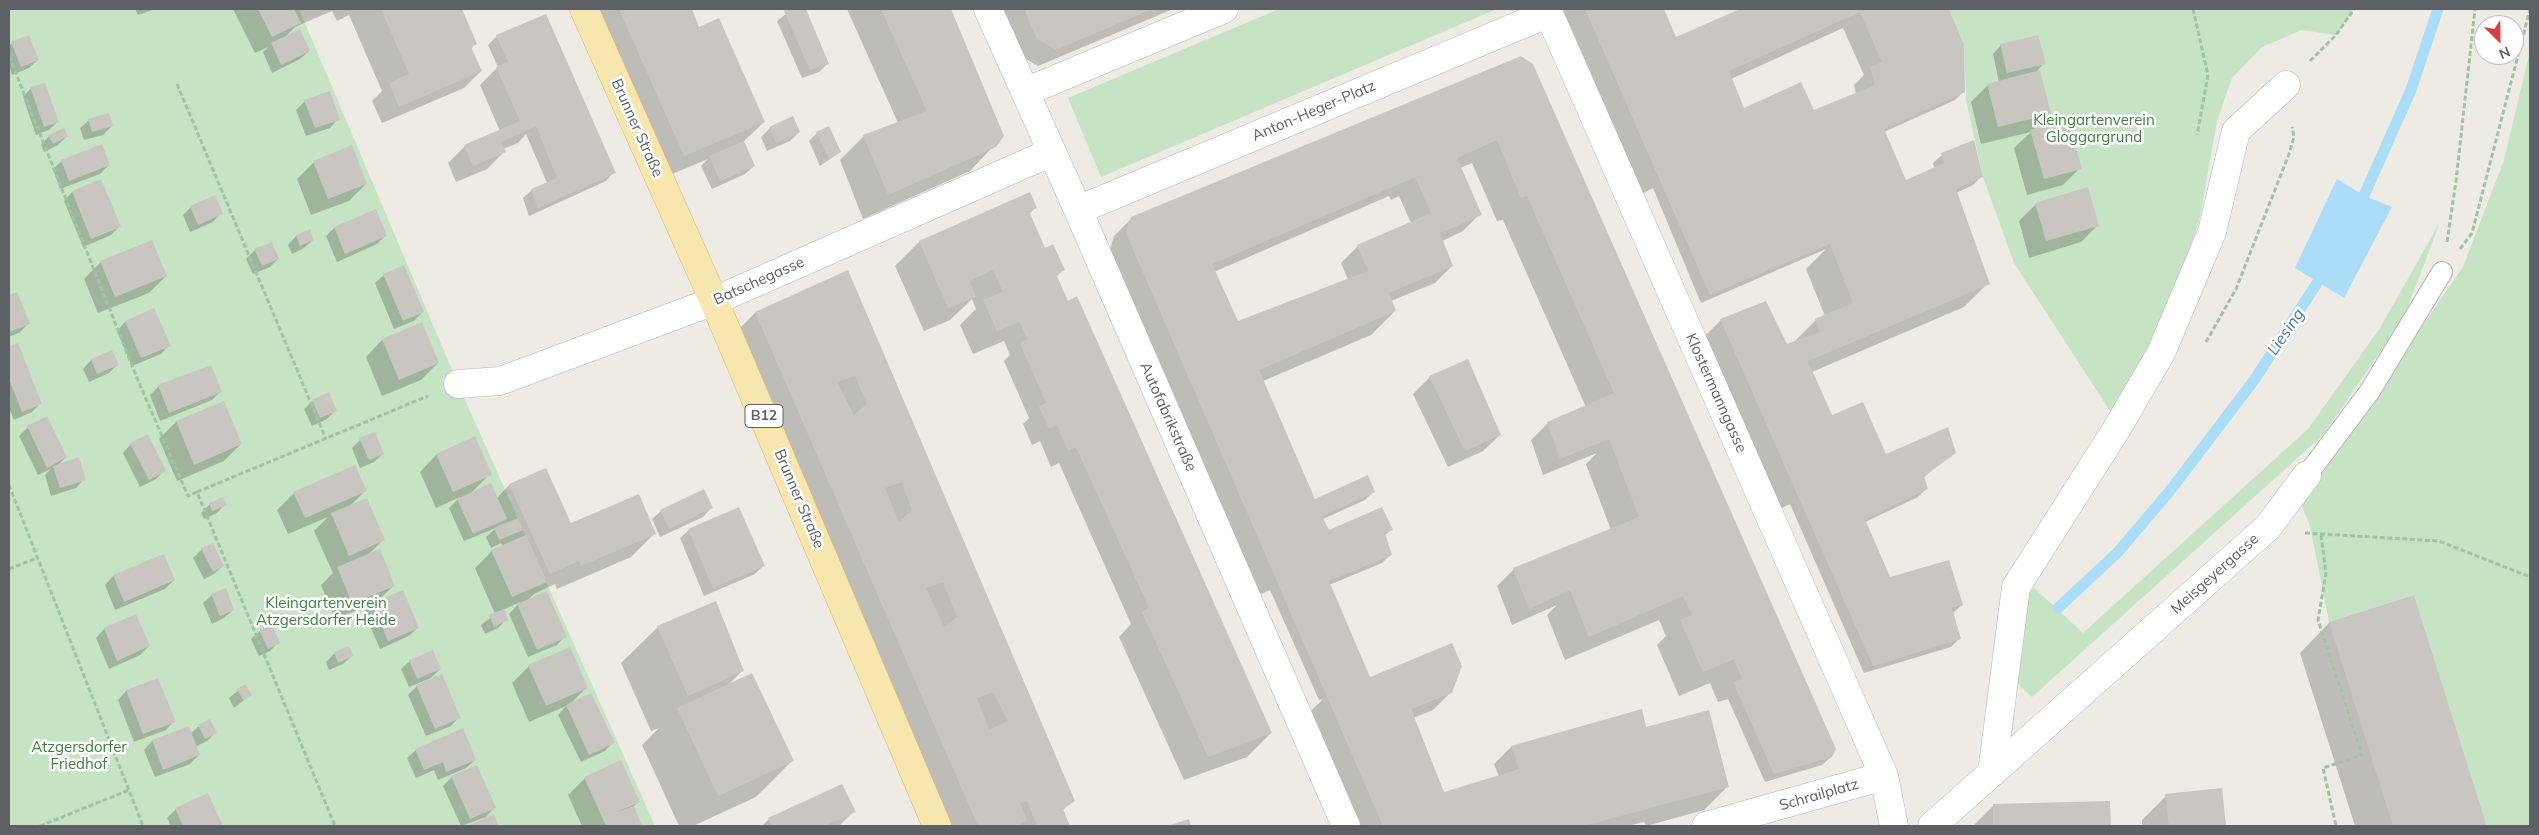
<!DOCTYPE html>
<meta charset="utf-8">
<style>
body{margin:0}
#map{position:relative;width:2539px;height:835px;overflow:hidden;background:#eeebe5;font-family:Mulish,sans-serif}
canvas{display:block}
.frame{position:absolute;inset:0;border:10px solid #5d6064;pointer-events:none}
.north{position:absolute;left:2474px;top:15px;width:50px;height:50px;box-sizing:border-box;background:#fff;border:1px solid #bebfc1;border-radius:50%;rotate:157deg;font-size:14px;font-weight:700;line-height:20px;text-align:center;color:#5d6064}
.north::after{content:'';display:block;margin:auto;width:18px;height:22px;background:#da3e3f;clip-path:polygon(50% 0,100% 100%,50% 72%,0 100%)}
</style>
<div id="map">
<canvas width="2539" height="835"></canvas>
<div class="frame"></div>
<div class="north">N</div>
</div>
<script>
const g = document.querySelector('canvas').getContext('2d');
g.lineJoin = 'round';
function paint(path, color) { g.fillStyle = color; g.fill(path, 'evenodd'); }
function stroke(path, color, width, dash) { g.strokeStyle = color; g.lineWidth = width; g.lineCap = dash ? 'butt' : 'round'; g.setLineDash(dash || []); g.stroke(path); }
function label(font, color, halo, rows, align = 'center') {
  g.font = font + ' Mulish,sans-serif'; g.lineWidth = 5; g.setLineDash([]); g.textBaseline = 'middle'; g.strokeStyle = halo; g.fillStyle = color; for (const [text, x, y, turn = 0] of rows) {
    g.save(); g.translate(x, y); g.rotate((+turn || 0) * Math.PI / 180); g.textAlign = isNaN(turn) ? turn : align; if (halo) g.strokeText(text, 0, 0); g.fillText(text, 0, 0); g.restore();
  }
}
paint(new Path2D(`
 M9,9H299L458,384L655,826H9Z
 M1279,9H1497L1101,177L1068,98Z
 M1949,9H2354L2336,35L2302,30L2262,47L2232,78L2217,121L2199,222L2160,332L2112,414L2014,263L1983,177L1966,100L1964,44Z
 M2530,51V826H2487L2414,595L2329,622L2310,526L2300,502L2463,267L2504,160Z
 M2440,222L2404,317L2323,435L2032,697L2017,683L2022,610L2033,587L2083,633L2308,429L2380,328Z`), '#c6e3c3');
paint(new Path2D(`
 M2337,179L2365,196L2392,207L2344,298L2295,268Z`), '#abdcf8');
paint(new Path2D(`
 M135,9H156L138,15Z
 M233,9H460L475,44L471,49L481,71L464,88L382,123L372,101L382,91L349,15L337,21L332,11L295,27L285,37L309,51L300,59L272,73L263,52L268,47L255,53Z
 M586,9H690L698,29L764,122L743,142L754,166L745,174L712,189L701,166L708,159L660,179Z
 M792,9H805L827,64L819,72L802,78L777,21Z
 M847,9H948L1003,136L970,171L863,219L840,160L864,136L898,123Z
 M1000,9H1173L1038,66L1021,56Z
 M1560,9H1663L1676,39L1743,9H1948L1963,45L1964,91L1955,100L1884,132L1906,182L1935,169L1933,163L1942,155L1981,177L1973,185L1956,193L1988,283L1964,307L1812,372L1831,417L1880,458L1954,452L1924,477L1926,489L1918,497L1865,522L1889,579L1962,605L1953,613L1960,638L1951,647L1864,673L1790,504L1780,509L1697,344L1721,320L1786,346L1792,344L1816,320L1825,316L1806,269L1826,249L1701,303L1653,188L1643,193ZM1843,28L1864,75L1854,85L1856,94L1808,115L1744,109L1731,79Z
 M497,36L614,172L606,181L529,216L523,198L532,190L547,183L526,134L518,143L503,149L504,152L487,169L456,182L448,163L465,146L500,131L480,85L498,67L488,45Z
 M12,43L38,60L29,68L12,75L9,65V46Z
 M2001,45L2044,63L2035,73L2050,114L2033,131L2080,168L2063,185L2027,195L2014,148L2031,132L1981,144L1971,102L1988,85L1999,82L1993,54Z
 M1521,57L1831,757L1822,765L1765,782L1728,699L1718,702L1710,683L1679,696L1657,645L1666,636L1659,620L1565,660L1547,615L1557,605L1512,625L1497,586L1514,569L1611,530L1586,464L1597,453L1543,475L1531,440L1548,423L1586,407L1503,220L1497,221L1472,163L1460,168L1480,214L1463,231L1442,241L1452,266L1435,283L1391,301L1395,311L1371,335L1263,381L1315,501L1374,491L1365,500L1323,519L1329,533L1391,530L1384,536L1391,554L1382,563L1329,585L1369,678L1451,692L1433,710L1413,718L1443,793L1499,776L1494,764L1511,747L1641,711L1646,728L1728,786L1704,810L1646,826L1644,822L1627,826H1359L1311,711L1323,699L1319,700L1270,590L1259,595L1110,250L1114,236L1132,218ZM1389,196L1391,200L1399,196L1411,223L1358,246L1341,263L1348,280L1237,324L1214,272Z
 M31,88L57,122L49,130L36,135L23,97Z
 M305,101L338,119L330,128L306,136L296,110Z
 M89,120L112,126L103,135L84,140L80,128Z
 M770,128L799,132L790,141L767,151L761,137Z
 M817,133L840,152L820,166L809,141Z
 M49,136H67L58,145L44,152L41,145Z
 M62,161L109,165L100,174L60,189L53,169Z
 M314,162L366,184L349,201L311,215L297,179Z
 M101,181L119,227L111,235L83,247L64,201L72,192Z
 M1030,193L1036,207L1029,214L1044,249L1063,270L1056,277L1271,733L1247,757L1184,780L1119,637L1131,624L1059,463L1051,467L1040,441L1032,445L1023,424L1029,418L1004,361L1010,355L1004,341L973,354L960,325L976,309L972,299L950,320L924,331L895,266L919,242Z
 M2036,204L2098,225L2081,242L2029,258L2019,221Z
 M191,207L221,213L213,222L190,232L183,215Z
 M334,228L386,235L377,244L337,262L326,236Z
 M309,231L313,240L304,248L292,254L288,245L296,236Z
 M255,250L278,259L270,267L253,274L246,259Z
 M101,262L166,276L149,293L98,313L84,279Z
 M847,272L1073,800L1062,811L1069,826H936L726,342L755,313Z
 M384,275L422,312L414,321L394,329L375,283Z
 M17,293L28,324L20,332L9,337V296Z
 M154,310L169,345L161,354L132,366L117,331L125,322Z
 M382,340L438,363L421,380L382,396L366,357Z
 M18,345L41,403L32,412L14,420L9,408V348Z
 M111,351L117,365L109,373L89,382L83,369L91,360Z
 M1430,377L1500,435L1483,451L1448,467L1413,394Z
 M159,386L220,392L212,400L160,421L150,395Z
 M313,401L335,411L327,419L312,426L304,409Z
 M223,402L241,444L224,461L177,481L159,439L176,422Z
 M46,418L66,457L57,466L84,479L76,488L51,496L45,475L51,469L38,475L19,436L28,427Z
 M360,440L383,454L374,462L360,468L352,448Z
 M131,444L165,470L156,479L140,487L123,453Z
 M436,455L490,474L472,492L497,498L509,485L546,469L570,525L655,533L631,557L557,589L555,584L534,594L526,602L565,636L557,645L528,657L509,614L520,602L503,610L507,619L498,628L485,634L481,625L495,614L475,568L492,551L503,546L501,543L491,548L486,537L496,528L464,541L449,508L460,497L436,508L420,472Z
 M365,491L350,506L384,539L367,556L394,585L378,601L417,628L409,636L380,649L364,612L372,604L335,619L321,585L333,573L314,531L328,517L288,534L277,510L294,493Z
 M210,504H225L217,513L204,519L201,513Z
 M711,508L703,517L660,537L652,519L661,511Z
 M689,530L763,566L755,574L704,596L680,538Z
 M212,544L223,566L214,574L204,579L193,558L202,549Z
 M163,555L174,580L165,589L115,610L105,585L113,576Z
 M212,595L233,610L224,618L212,624L203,603Z
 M2413,597L2486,826H2355L2300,653L2329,623Z
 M135,616L149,646L140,655L109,669L96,638L104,629Z
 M658,627L742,671L727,686L792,761L756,797L693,826H679L642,745L659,728L651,731L621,663Z
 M260,631L278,643L270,651L259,656L251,639Z
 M348,648L352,656L343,664L329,670L326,662L334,654Z
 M410,661L440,669L431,678L409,687L401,669Z
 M529,666L586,688L570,704L613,742L605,751L581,762L558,715L566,706L529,722L512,683Z
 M158,679L174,721L166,730L134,742L118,700L126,691Z
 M245,685L250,695L234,708L229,698Z
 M417,686L459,717L451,726L426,736L408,695Z
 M199,726L216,732L207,741L195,747L199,755L190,764L155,777L144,750L152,741L188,728L190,734Z
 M416,750L475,760L466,768L438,780L434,770L416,778L407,758Z
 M452,777L494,808L486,817L461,826L443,786Z
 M585,778L638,802L633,807L641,826H582L568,795Z
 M2221,790L2225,826H2142V820L2166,796Z
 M208,795L222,826H171L167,818L176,809Z
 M2109,803L2110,826H1973L1993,806Z
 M854,811L839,826H762L769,819Z`), '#0003');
stroke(new Path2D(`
 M2358,209L2411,90L2438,9
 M2058,608L2118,552L2169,492L2255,379L2326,269`), '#abdcf8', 11);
paint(new Path2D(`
 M258,9H294L301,23L272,37Z
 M381,9H462L477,44L471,47L482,71L399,107L389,83L409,74Z
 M619,9H692L699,27L719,18L765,122L684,156Z
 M789,9H806L829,64L810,70L784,11Z
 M881,9H951L1004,136L996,147L888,195L863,135L927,111Z
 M1024,9H1152L1056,50L1037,39Z
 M1585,9H1664L1676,37L1740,9H1949L1964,44L1965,92L1884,129L1906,180L1944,163L1941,153L1974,140L1983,177L1956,189L1990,284L1808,361L1832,415L1863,402L1886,454L1948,427L1956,453L1924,476L1928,489L1865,519L1890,577L1949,560L1963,605L1952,608L1961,639L1873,666L1720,319L1766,301L1787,344L1820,332L1815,319L1853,303L1830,244L1710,295ZM1860,12L1882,62L1870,67L1875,85L1814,110L1801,82L1744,108L1729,71Z
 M546,14L616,173L538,208L531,189L557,178L536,126L501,142L506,152L473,166L464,145L520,121L496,67L508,62L496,35Z
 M300,29L310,51L281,65L271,43Z
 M29,35L39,60L21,67L11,42Z
 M2038,35L2046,64L2007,73L2000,44Z
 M1521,56L1533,64L1836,749L1832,757L1774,774L1733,682L1742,679L1734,659L1703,672L1680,620L1692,615L1683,596L1589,637L1570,590L1529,609L1513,568L1639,517L1609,439L1560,459L1547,422L1614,393L1527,196L1521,198L1497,140L1457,158L1482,215L1440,233L1453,266L1389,293L1396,311L1259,370L1315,499L1368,475L1375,492L1322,516L1329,530L1382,507L1393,530L1385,533L1392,555L1329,581L1370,677L1452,643L1462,666L1452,693L1411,709L1444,792L1519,769L1511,746L1642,709L1646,727L1709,710L1729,787L1583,826H1383L1126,233L1131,217ZM1415,177L1431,213L1357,245L1368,271L1238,321L1212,264Z
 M2040,70L2051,114L1998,127L1987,84Z
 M45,83L59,122L44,127L30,87Z
 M330,91L340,120L315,128L304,100Z
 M109,113L113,126L92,132L88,119Z
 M793,116L800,132L776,143L769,127Z
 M2068,120L2082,169L2044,179L2030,130Z
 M829,126L841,152L829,159L816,132Z
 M64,128L68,136L53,144L48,135Z
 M744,141L755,166L720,181L709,156Z
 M102,144L110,165L69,181L61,160Z
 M352,145L367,184L328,199L313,161Z
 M101,179L121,227L91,239L72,191Z
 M2088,187L2099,226L2046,241L2035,203Z
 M1030,192L1037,208L1029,211L1045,248L1053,244L1065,270L1056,274L1068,301L1077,296L1272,733L1208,757L1142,612L1149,608L1076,447L1068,451L1057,425L1049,429L1039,406L1046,403L1020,343L1027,339L1020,322L997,331L983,300L1003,292L993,270L969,281L976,297L948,308L919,241Z
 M215,195L223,214L198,225L190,206Z
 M376,209L387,236L345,254L334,227Z
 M310,229L314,240L300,246L296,235Z
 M152,240L167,276L115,297L100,261Z
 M272,242L279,259L262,266L254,249Z
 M404,265L424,312L403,321L383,274Z
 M848,270L1075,801L1063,809L1070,826H1037L1027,801L1020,803L1027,820L1016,826H978L755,312ZM855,376L867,404L854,415L837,382ZM902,482L912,510L899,522L885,488ZM943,582L957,617L944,627L926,588ZM993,692L1008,721L989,730L977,698Z
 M17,292L30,324L9,332V295Z
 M154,308L171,346L141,358L125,321Z
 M422,322L439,363L399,380L382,339Z
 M18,343L42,404L22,412L9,379V347Z
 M112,350L119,365L97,374L91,359Z
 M1468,359L1501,435L1465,451L1429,376Z
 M211,365L222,392L169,413L158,385Z
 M329,392L337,411L320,418L312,400Z
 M224,401L242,444L194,465L176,421Z
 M47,416L67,457L47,468L27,426Z
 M375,432L384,454L369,460L359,438Z
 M148,434L166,471L149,480L130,443Z
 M475,436L492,475L453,492L436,454Z
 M79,457L86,480L60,488L53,466Z
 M355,465L367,491L305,518L293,492Z
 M546,468L571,523L639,494L656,534L581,566L579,561L550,574L509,484Z
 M491,483L507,519L473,534L457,499Z
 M704,489L713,508L669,529L660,510Z
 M223,497L227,505L212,511L209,503Z
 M367,498L385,540L349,556L331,513Z
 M739,507L765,566L713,588L688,529Z
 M518,518L523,530L499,540L494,528Z
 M526,535L547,582L512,597L491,550Z
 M213,543L224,566L213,572L201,548Z
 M380,549L395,586L352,603L337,567Z
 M164,554L175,580L124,602L113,575Z
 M226,588L234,610L220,616L211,594Z
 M403,590L419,628L388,641L372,603Z
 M547,591L567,637L537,650L517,604Z
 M2414,595L2487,826H2393L2329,622Z
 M716,601L744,671L688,696L657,626Z
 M504,609L508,620L494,627L489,615Z
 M136,614L150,646L117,661L104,628Z
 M272,624L280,643L268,649L259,630Z
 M349,646L353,656L338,663L334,652Z
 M570,647L588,688L546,706L528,665Z
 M433,650L441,669L417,679L409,660Z
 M752,673L794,761L718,796L677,708Z
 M442,674L461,718L435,729L416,685Z
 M158,678L176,722L143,734L126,690Z
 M245,684L252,695L243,700L237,689Z
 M591,693L615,743L589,755L566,705Z
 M210,719L217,733L205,739L198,725Z
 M189,726L200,755L163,770L152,740Z
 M463,728L476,760L446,772L443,762L424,770L415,749Z
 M621,760L640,802L617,812L634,806L642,826H606L584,777Z
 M477,765L496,808L470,819L451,776Z
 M842,784L856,812L824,826H772L768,818Z
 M2222,788L2226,826H2169L2165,794Z
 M208,793L223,826H183L175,808Z
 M2110,801L2111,826H1993V804Z
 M494,814L499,826H467Z
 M1189,819L1191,826H1167Z`), '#c9c6c2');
const lane = new Path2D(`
 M2307,475L2370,391L2442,272`);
const street = new Path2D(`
 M988,9L1078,210L1346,826
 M1547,9L1884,776L1894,826
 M1025,92L1224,9
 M1078,210L1549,13
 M458,384L500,381L714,301L1052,152
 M1992,773L2016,587L2116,430L2161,353L2212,232L2236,131L2286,85
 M1706,826L1884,776
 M1932,826L2268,527L2307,475`);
const primary = new Path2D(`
 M584,9L714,301L937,826`);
stroke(lane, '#b2b5b8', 22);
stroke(street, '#b2b5b8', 29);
stroke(primary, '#e5b766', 29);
stroke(new Path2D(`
 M2193,9L2208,75L2197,135
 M9,56L137,378L188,496L197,492L335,826
 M2310,61L2336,35L2354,9
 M177,84L326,439
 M2447,242L2456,181L2475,9
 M2460,249L2472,233L2530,9
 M2206,342L2236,289L2289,154L2294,137L2292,127
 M9,485L143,826
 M197,492L428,396
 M2305,533L2439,541L2530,577
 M2321,535L2326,573L2318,620L2362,755L2323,768L2336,826
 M9,569L37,558
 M40,826L129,790`), '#9ec4a5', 3, [5, 2.5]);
stroke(lane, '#fff', 20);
stroke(street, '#fff', 28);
stroke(primary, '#f8e6af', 28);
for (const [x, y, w] of [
 [764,416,38]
]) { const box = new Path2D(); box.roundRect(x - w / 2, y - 11.5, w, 23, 4); g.fillStyle = '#fff'; g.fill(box); stroke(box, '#5d6064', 1); }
label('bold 14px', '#5d6064', null, [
 ["B12",764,416]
]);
label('15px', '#5d6064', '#fff', [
 ["Anton-Heger-Platz",1314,111,-23],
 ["Brunner Straße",637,128,66],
 ["Batschegasse",759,281,-24],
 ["Klostermanngasse",1716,393,66],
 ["Autofabrikstraße",1168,417,66],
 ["Brunner Straße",799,499,67],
 ["Meisgeyergasse",2215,574,-42],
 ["Schrailplatz",1819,795,-16]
]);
label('15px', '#3f823d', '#fff', [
 ["Kleingartenverein",2094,120],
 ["Gloggargrund",2094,137],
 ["Kleingartenverein",326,603],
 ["Atzgersdorfer Heide",326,620],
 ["Atzgersdorfer",79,747],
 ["Friedhof",79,764]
]);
label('italic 16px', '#4679a0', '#fff', [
 ["Liesing",2286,332,-56]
]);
</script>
